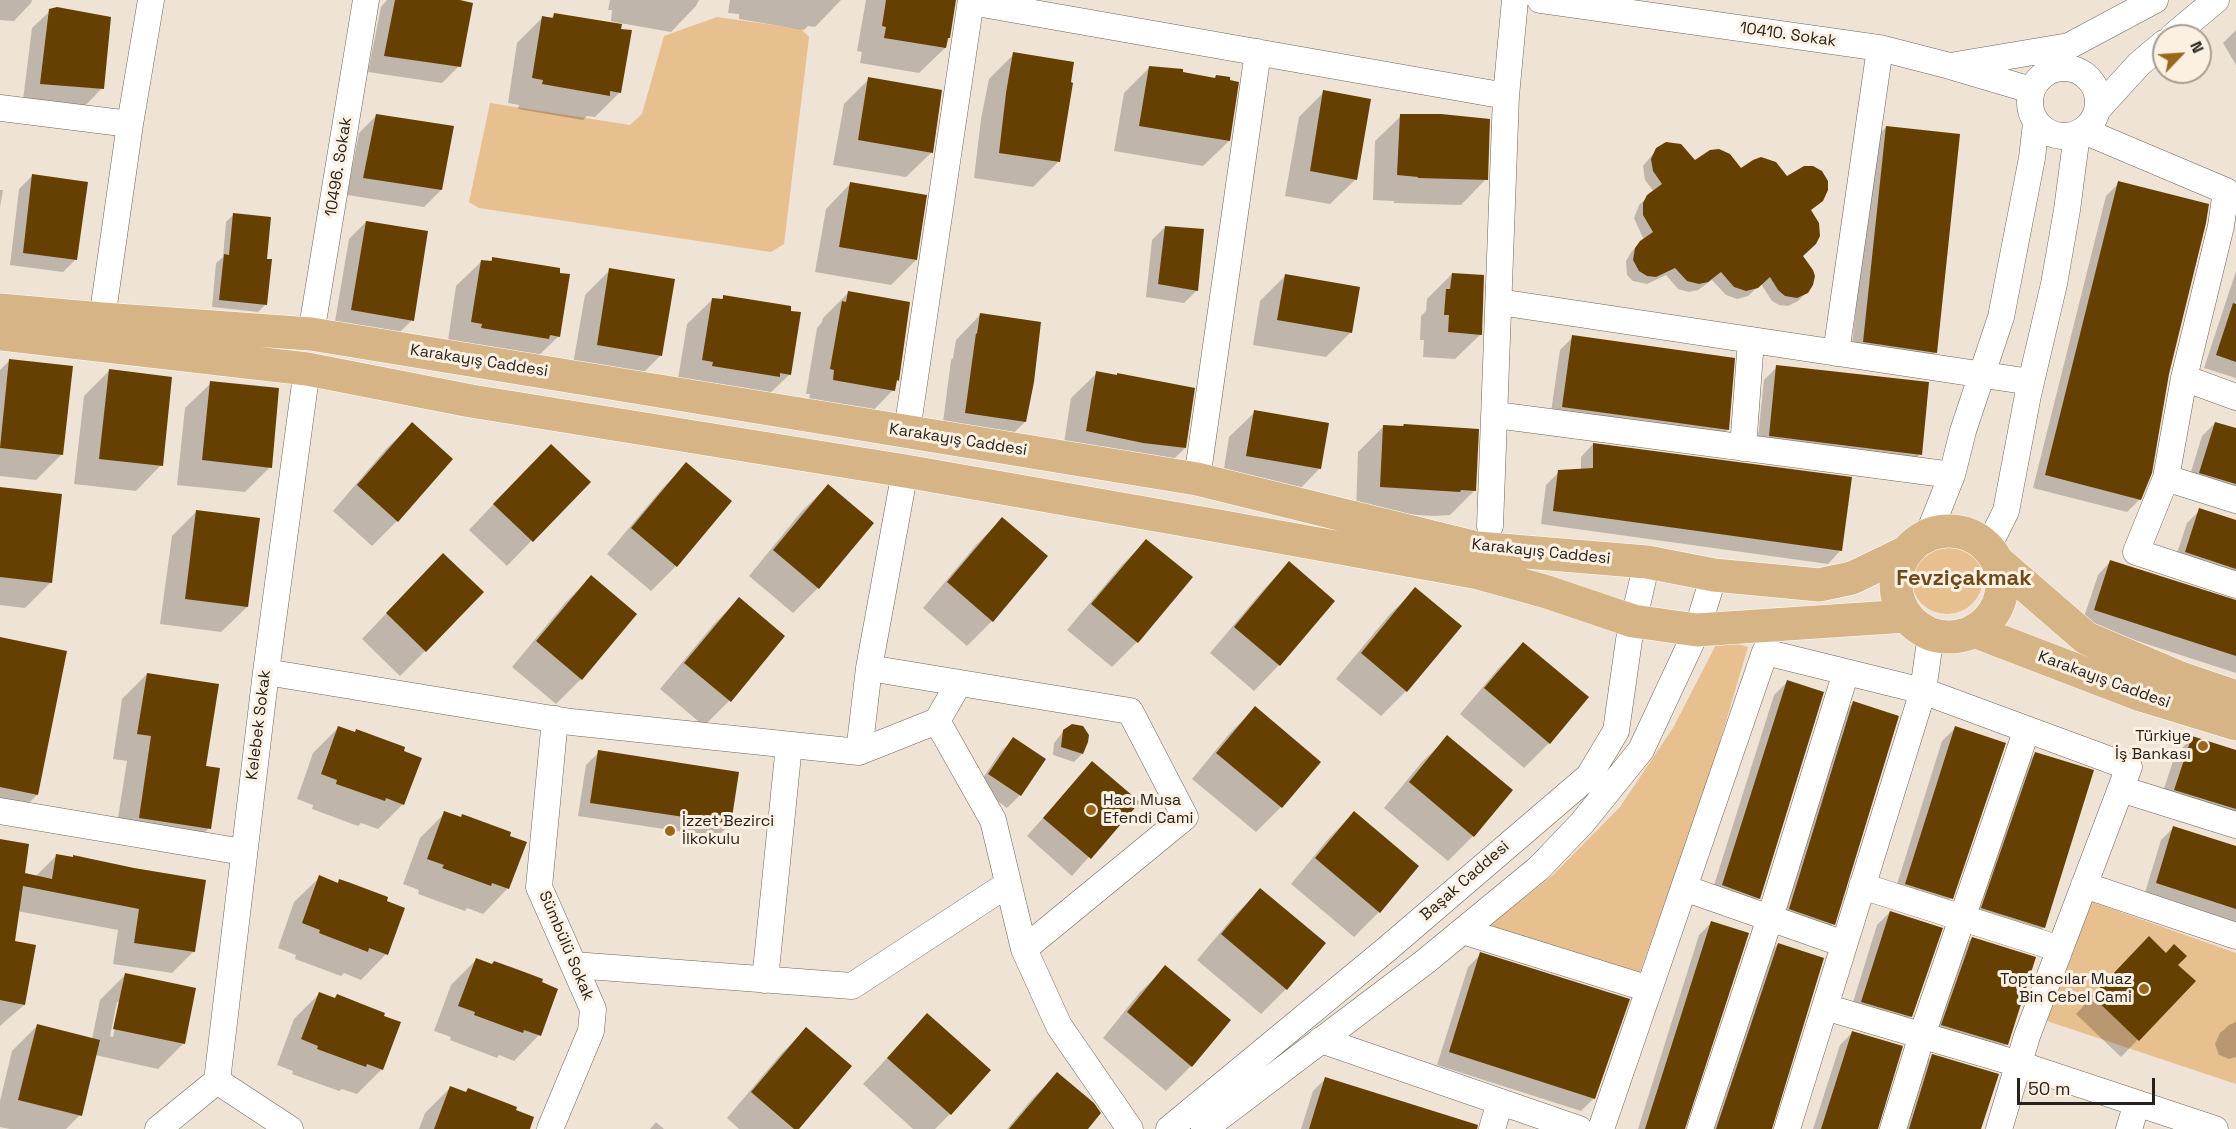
<!DOCTYPE html>
<meta charset="utf-8">
<style>
body{margin:0}
#map{position:relative;width:2236px;height:1129px;overflow:hidden;background:#efe3d5;font-family:"Space Grotesk",sans-serif}
canvas{display:block}
.north{position:absolute;left:2152px;top:24px;width:60px;height:60px;box-sizing:border-box;background:#fcf0e2;border:2px solid #a69e93;border-radius:50%;rotate:65deg;font-size:16px;font-weight:700;line-height:24px;text-align:center;color:#26221d}
.north::after{content:'';display:block;margin:auto;width:21px;height:27px;background:#9b671d;clip-path:polygon(50% 0,100% 100%,50% 72%,0 100%)}
.scale{position:absolute;left:2017px;top:1078px;width:138px;height:27px;box-sizing:border-box;border:3px solid #26221d;border-top:0;padding-left:8px;font-size:18px;line-height:21px;white-space:nowrap;color:#26221d;-webkit-text-stroke:4px #fcf0e2;paint-order:stroke}
</style>
<div id="map">
<canvas width="2236" height="1129"></canvas>
<div class="north">N</div>
<div class="scale">50 m</div>
</div>
<script>
const g = document.querySelector('canvas').getContext('2d');
g.lineJoin = 'round';
function paint(path, color) { g.fillStyle = color; g.fill(path, 'evenodd'); }
function stroke(path, color, width, dash) { g.strokeStyle = color; g.lineWidth = width; g.lineCap = dash ? 'butt' : 'round'; g.setLineDash(dash || []); g.stroke(path); }
function label(font, color, halo, rows, align = 'center') {
  g.font = font + ' "Space Grotesk",sans-serif'; g.lineWidth = 6; g.setLineDash([]); g.textBaseline = 'middle'; g.strokeStyle = halo; g.fillStyle = color; for (const [text, x, y, turn = 0] of rows) {
    g.save(); g.translate(x, y); g.rotate((+turn || 0) * Math.PI / 180); g.textAlign = isNaN(turn) ? turn : align; if (halo) g.strokeText(text, 0, 0); g.fillText(text, 0, 0); g.restore();
  }
}
paint(new Path2D(`
 M717,17L801,29L809,37L784,244L771,252L479,208L469,202L490,103L630,125L642,114L664,36Z
 M1911 578a36 36 0 1 1 72 0a36 36 0 1 1-72 0Z
 M1719,639L1748,647L1710,775L1639,975L1488,927L1553,875L1620,807L1673,728Z
 M2092,902L2236,953V1084L2047,1021Z`), '#e8bf8e');
paint(new Path2D(`
 M0,0H32L31,3L14,21L0,20Z
 M387,0H452L459,66L442,83L368,72L381,7Z
 M610,0H699L696,6L671,32L620,23V92L595,117L587,116L583,120L518,109L519,105L508,103L517,43L543,17L550,19L554,15L620,26V23L611,21L612,10H608Z
 M730,0H841L815,27L808,26L804,30L739,19V14L728,13Z
 M866,0H954L949,38L945,48L919,73L860,63L862,52L857,51Z
 M50,11L102,88L85,106L23,100L32,28Z
 M2236,30V65L2223,43Z
 M1014,54L1058,162L1033,187L974,178L981,119L989,79Z
 M1149,68L1214,79L1229,141L1203,166L1114,151L1124,93Z
 M869,79L932,152L906,177L833,165L844,104Z
 M1324,92L1356,179L1330,204L1285,196L1299,117Z
 M376,116L441,190L424,207L347,195L359,133Z
 M1401,116L1479,118L1486,179L1461,205L1394,203V201L1373,200L1375,141Z
 M1886,127L1936,352L1923,365L1851,354L1874,140Z
 M1659,147L1694,162L1741,170L1809,211L1802,256L1807,292L1798,301L1788,306L1779,305L1772,301L1761,284L1748,296L1737,299L1726,295L1712,280L1698,290L1689,292L1678,289L1666,275L1647,284L1633,281L1627,275L1626,261L1632,251L1644,240L1634,218L1639,205L1654,192L1645,180L1643,166Z
 M32,176L76,259L63,272L10,265L19,189Z
 M851,183L916,260L891,285L815,272L826,209Z
 M2119,183L2168,374L2140,499L2127,512L2033,488L2106,196Z
 M0,190H3L0,207Z
 M234,214L265,260V305L258,312L212,307L216,263L223,257L226,222Z
 M366,222L412,320L395,337L334,327L349,239Z
 M1165,227L1197,290L1184,303L1146,297L1152,240Z
 M493,258L559,336L533,361L447,347L456,286L482,261L489,262Z
 M610,270L661,355L635,381L572,370L585,295Z
 M2236,271V378L2204,368Z
 M1452,274L1481,334L1455,359L1423,357L1424,340H1420L1421,316L1426,311L1427,299Z
 M1285,276L1351,332L1326,357L1253,345L1260,301Z
 M848,293L898,380L895,383L893,390L868,416L808,405L810,394H806L817,328L822,322L823,318Z
 M724,297L790,374L764,399L677,385L687,324L713,299L720,300Z
 M981,314L1025,422L999,447L941,438L951,360L953,358L956,340Z
 M1573,337L1728,429L1715,442L1550,419L1560,350Z
 M10,360L61,455L36,480L0,476V370Z
 M1777,367L1920,454L1908,467L1757,448L1764,380Z
 M109,371L161,465L136,491L74,484L84,396Z
 M1097,373L1185,448L1160,473L1062,456L1071,398Z
 M211,383L270,467L245,492L177,485L185,408Z
 M1255,412L1320,468L1295,494L1222,481L1229,437Z
 M2215,423L2236,430V501L2187,485L2202,436Z
 M412,424L397,521L372,546L333,511L386,449Z
 M1383,427L1475,490L1450,515L1434,516L1356,511L1358,452Z
 M1593,444L1840,551L1828,564L1541,524L1546,485L1559,472L1581,471V457Z
 M686,464L676,566L651,591L607,554L661,490Z
 M525,471L588,482L507,566L469,530Z
 M828,486L818,588L793,613L749,576L802,511Z
 M0,488L50,583L25,608L0,605Z
 M2200,510L2236,522V590L2173,565L2187,523Z
 M197,511L247,607L221,632L160,624L172,536Z
 M1002,519L992,621L967,646L923,608L977,544Z
 M1146,541L1191,578L1137,642L1112,667L1067,630L1121,566Z
 M2110,562L2236,601V673L2082,623L2098,575Z
 M1289,563L1333,601L1279,665L1254,691L1210,653L1264,589Z
 M591,577L581,679L556,704L512,667L566,602Z
 M418,580L425,651L400,676L362,639Z
 M1416,589L1406,691L1381,716L1336,679L1390,614Z
 M739,599L783,636L729,701L704,726L660,689L714,624Z
 M0,638L37,795L11,820L0,817Z
 M1523,644L1549,743L1524,768L1460,714L1498,669Z
 M147,674L209,828L184,854L114,843L127,761L113,759L122,699Z
 M1787,682L1759,898L1746,911L1710,898L1774,695Z
 M1853,703L1833,924L1821,937L1777,922L1840,716Z
 M1255,708L1319,762L1281,807L1256,832L1192,779L1230,733Z
 M338,728L353,734L356,731L403,804L378,829L361,823L358,826L312,809L313,805L297,799L313,753Z
 M1066,728L1082,754L1074,762L1053,755L1054,743Z
 M1955,728L1951,898L1939,911L1893,897L1942,741Z
 M1448,737L1473,836L1448,861L1384,808L1422,762Z
 M2192,738L2236,752V838L2158,807L2175,755Z
 M1014,739L1020,795L1007,808L977,787L1001,751Z
 M599,752L730,824L717,837L578,816L586,765Z
 M2036,753L2093,771L2043,928L2030,940L1969,921L2023,766Z
 M1092,763L1138,802L1072,876L1027,836Z
 M445,813L508,888L483,914L467,908L465,911L418,894L419,890L403,884L420,838Z
 M1354,813L1379,912L1354,937L1291,884L1329,838Z
 M2174,827L2236,847V925L2144,896L2161,840Z
 M0,841L23,874L35,877L57,855L72,858L74,856L194,951L172,973L113,964L118,930L17,911L13,942L24,1005L0,1026Z
 M320,877L337,884L340,881L403,909L386,954L361,980L344,973L341,976L295,959L296,955L278,948L294,902Z
 M1260,890L1286,989L1261,1014L1197,960L1235,915Z
 M1890,912L1911,1016L1898,1029L1849,1015L1877,925Z
 M1711,923L1684,1129H1638L1699,935Z
 M1972,938L2006,1044L1994,1057L1929,1038L1959,951Z
 M1778,944L1770,1129H1708L1765,957Z
 M1481,954L1594,1098L1581,1111L1437,1065L1468,967Z
 M2131,955L2176,965L2194,981L2121,1057L2076,1014Z
 M476,960L539,1035L514,1061L499,1055L497,1058L450,1040L451,1037L434,1031L451,985Z
 M1166,967L1191,1066L1166,1091L1103,1038L1140,992Z
 M125,975L184,1043L158,1069L95,1055L80,1115L66,1129H10L0,1127V1101L12,1051L37,1026L92,1039L100,1000ZM117,1002H120L113,1037L110,1036Z
 M319,994L382,1069L357,1094L342,1089L339,1091L292,1074L293,1071L277,1065L294,1019Z
 M927,1015L950,1114L935,1129H913L863,1084Z
 M2236,1022V1057L2229,1059L2219,1055L2215,1044L2220,1033L2229,1025Z
 M806,1029L797,1129H739L727,1118L781,1054Z
 M1853,1032L1877,1129H1813L1840,1045Z
 M1932,1056L1980,1129H1901L1919,1069Z
 M1057,1074L1086,1129H1007L1032,1099Z
 M1326,1078L1477,1129H1301L1313,1091Z
 M450,1088L514,1111L528,1129H419L425,1113Z
 M656,1122L664,1129H650Z`), '#0003');
paint(new Path2D(`
 M395,0H460L473,3L461,67L384,56Z
 M886,0H956L950,38H948L946,48L884,38L886,27L882,26Z
 M57,7L111,17L104,89L40,84L49,9Z
 M554,13L622,24L621,29L632,30L621,93L610,91V96L542,84L543,80L532,78L542,16L553,18Z
 M1013,52L1074,62L1071,82L1073,83L1060,162L999,153L1006,93Z
 M1149,66L1183,69V72L1215,78L1216,75L1230,77V80L1239,82L1230,141L1139,126Z
 M868,77L942,90L933,153L858,140Z
 M1323,90L1371,99L1357,180L1310,171Z
 M376,114L454,126L442,190L363,178Z
 M1400,114H1441L1490,119L1488,180L1418,178V177L1397,175Z
 M1886,126L1960,134L1937,353L1863,342Z
 M1666,142L1681,144L1695,160L1710,150L1719,149L1730,154L1741,168L1753,160L1761,157L1776,162L1787,176L1804,166H1813L1822,171L1828,181V190L1823,201L1811,210L1819,223L1820,236L1816,244L1803,256L1813,270L1815,276L1813,285L1808,293L1797,298L1785,296L1778,290L1770,277L1758,288L1746,291L1734,287L1721,272L1708,282L1699,284L1687,281L1675,268L1656,277L1647,276L1639,271L1633,260L1635,248L1640,241L1653,232L1643,215V203L1647,195L1662,184L1653,171L1651,159L1656,148Z
 M32,174L88,182L77,260L23,253Z
 M2118,181L2209,204L2206,223L2169,374L2152,473L2141,500L2045,475Z
 M850,182L927,195L917,260L839,247Z
 M233,213L271,217L267,259H272L267,305L219,300L224,254L229,255Z
 M366,221L428,231L414,321L351,310Z
 M1165,226L1204,229L1198,291L1158,284Z
 M492,257L560,268V273L570,274L560,337L550,335L549,339L481,328L482,324L471,322L481,260L492,261Z
 M609,268L675,279L662,356L597,345Z
 M1452,273L1484,275L1482,335L1448,332L1449,315H1444L1446,289H1450Z
 M1285,274L1360,287L1352,333L1277,320Z
 M848,291L910,302L899,381L897,380L895,391L833,380L834,370L830,369L842,301L846,302Z
 M723,295L791,306V311L801,312L791,375L780,373V377L712,366L713,362L702,360L712,298L723,299Z
 M2233,303L2236,304V362L2216,355Z
 M980,313L1041,322L1034,382L1026,422L965,413L976,333L977,334Z
 M1572,335L1735,358L1729,430L1562,407Z
 M9,359L73,366L63,455L0,448Z
 M1776,365L1929,382L1922,455L1769,436Z
 M109,369L172,377L163,466L99,459Z
 M1096,371L1117,375V373L1195,388L1186,448L1143,443L1086,431Z
 M210,381L279,388L272,468L202,460Z
 M1254,410L1329,423L1321,469L1246,456Z
 M412,422L453,459L398,522L357,485Z
 M2215,422L2236,428V484L2199,473Z
 M1404,424L1479,429L1476,491L1461,490L1460,492L1380,487L1383,425L1403,426Z
 M1593,443L1852,477L1842,551L1553,511L1558,470L1593,468Z
 M551,444L591,482L533,542L493,504Z
 M686,462L732,501L677,567L631,528Z
 M828,484L874,523L819,589L773,550Z
 M0,487L62,494L52,583L0,577Z
 M2199,508L2236,520V569L2185,552Z
 M196,510L260,518L248,607L185,599Z
 M1002,517L1048,556L993,622L947,582Z
 M1146,539L1193,577L1138,643L1091,604Z
 M443,553L484,592L426,652L386,613Z
 M2110,560L2236,600V656L2094,610Z
 M1289,561L1335,601L1280,666L1234,627Z
 M591,575L637,614L582,680L536,641Z
 M1415,587L1462,626L1407,692L1361,653Z
 M739,597L785,636L731,702L684,663Z
 M0,637L67,651L38,795L0,787Z
 M1523,642L1589,697L1550,744L1484,688Z
 M147,673L219,684L206,766L220,768L211,829L139,818L151,736L137,734Z
 M1787,680L1824,692L1760,899L1722,885Z
 M1853,701L1899,716L1835,925L1789,909Z
 M1255,706L1321,762L1282,808L1216,753Z
 M1072,724L1083,726L1089,735L1088,742L1083,754L1061,747L1063,730Z
 M338,726L355,732L356,729L405,747L404,751L422,758L404,805L386,798L385,801L336,784L337,780L321,774Z
 M1955,726L2006,743L1953,899L1905,884Z
 M1447,735L1513,790L1474,837L1409,782Z
 M2192,736L2236,750V809L2174,790Z
 M1013,737L1046,759L1021,796L988,774Z
 M598,750L739,772L731,824L590,803Z
 M2035,752L2094,770L2045,928L1981,908Z
 M1092,761L1140,802L1091,859L1043,818Z
 M444,811L461,817L462,814L511,832L510,836L527,842L509,889L492,883L491,886L442,868L444,865L427,859Z
 M1354,811L1419,866L1380,913L1315,858Z
 M2173,826L2236,846V909L2156,883Z
 M0,839L29,844L25,873L52,879L56,854L73,857V855L134,868L206,880L195,952L134,943L139,909L23,886L15,941L36,945L25,1005L0,1000Z
 M319,875L338,883L339,879L348,882L388,897L387,901L405,908L388,955L369,948L368,952L319,933L320,930L302,923Z
 M1260,888L1326,943L1287,990L1221,934Z
 M1890,911L1943,928L1912,1017L1861,1002Z
 M1711,921L1749,933L1685,1129H1645Z
 M2149,936L2166,953L2174,944L2187,956L2178,965L2196,981L2139,1041L2092,996Z
 M1972,937L2036,957L2008,1045L1941,1025Z
 M1778,943L1824,958L1772,1129H1716Z
 M1480,952L1630,999L1595,1099L1449,1052Z
 M476,958L492,964L494,961L519,970L543,979L542,982L558,989L541,1036L524,1030L523,1033L474,1015L475,1012L458,1006Z
 M1165,965L1231,1020L1192,1067L1127,1012Z
 M125,973L196,988L185,1044L113,1029Z
 M319,992L335,998L337,994L362,1004L385,1013L384,1016L401,1022L383,1070L367,1064L366,1067L317,1049L318,1046L301,1039Z
 M927,1013L991,1070L951,1115L887,1058Z
 M37,1024L100,1040L82,1116L18,1100Z
 M806,1027L852,1066L799,1129H794L751,1092Z
 M1852,1031L1903,1046L1878,1129H1821Z
 M1932,1054L1999,1074L1981,1129H1909Z
 M1057,1072L1094,1103L1101,1113L1088,1129H1009Z
 M1325,1077L1478,1125L1477,1129H1309Z
 M450,1086L466,1092L468,1088L517,1107L516,1110L534,1117L530,1129H434Z`), '#664003');
const minor = new Path2D(`
 M1540,0L1880,48L1950,66L2031,90
 M971,2L1506,96L1490,526
 M2173,36L2216,0
 M1956,65L2069,46
 M2030 102a34 34 0 1 1 68 0a34 34 0 1 1-68 0Z
 M2045,74L2069,46L2155,0
 M1506,96L1515,0
 M0,108L130,124
 M2098,109L2139,64L2164,43
 M2084,131L2226,191L2221,226L2184,378L2166,478L2136,552L2236,585
 M1499,302L2031,382
 M102,319L130,124L151,0
 M311,334L366,0
 M1836,353L1880,48
 M2184,378L2236,397
 M1496,415L1952,475
 M907,431L971,0
 M1743,448L1751,340
 M2166,478L2236,500
 M1197,479L1258,52
 M1928,535L1952,475L1963,431L2001,317L2032,158L2036,123
 M1988,547L2006,511L2028,395L2054,284L2067,210L2077,134
 M869,668L1130,711L1185,817L1024,949
 M266,672L571,722L859,752L869,668L905,471
 M937,721L993,820L1024,949L1059,1026L1130,1129
 M859,752L937,721L959,683
 M2121,789L2236,825
 M0,811L243,852
 M2084,885L2236,936
 M1862,886L2060,949
 M1684,888L1844,944
 M1463,931L1649,989
 M574,965L852,986L1008,884
 M765,980L789,745
 M1825,1007L2019,1064L2215,1129
 M1321,1040L1579,1129
 M217,1081L266,672L307,369
 M158,1129L217,1081L290,1129
 M550,1129L591,1031L593,1009L539,887L555,719
 M1169,1129L1387,949L1589,776L1616,731L1629,640L1647,562
 M1204,1129L1426,961L1539,868L1582,823L1641,750L1697,630L1714,575
 M1492,1129L1500,1102
 M1601,1129L1765,652L1923,691L2129,767L2027,1036L1999,1129
 M1700,1129L1770,918L1846,672
 M1787,1129L1923,691L1931,634
 M1893,1129L1922,1035L2027,729
 M2129,1129L2137,1103`);
const major = new Path2D(`
 M0,310L102,319L311,334L1197,479L1477,548L1647,562L1714,575L1819,585L1852,578L1906,552
 M0,334L307,369L471,401L905,471L1224,527L1479,573L1547,592L1633,621L1697,630L1907,616
 M1896 584a53 53 0 1 1 106 0a53 53 0 1 1-106 0Z
 M1997,561L2086,638L2178,677L2236,697
 M1974,631L2141,695L2236,724`);
stroke(minor, '#6f6559', 27);
stroke(major, '#fff', 34);
stroke(minor, '#fff', 26);
stroke(major, '#d7b485', 33);
for (const [x, y, r, color] of [
 [2203,746,6,"#9b671d"],
 [1091,810,6,"#9b671d"],
 [670,831,6,"#9b671d"],
 [2144,989,6,"#9b671d"]
]) { const dot = new Path2D(); dot.arc(x, y, r, 0, 2 * Math.PI); g.fillStyle = color; g.fill(dot); stroke(dot, '#fcf0e2', 2); }
label('16px', '#26221d', '#fcf0e2', [
 ["10410. Sokak",1788,35,8],
 ["10496. Sokak",339,167,-81],
 ["Karakayış Caddesi",479,361,9],
 ["Karakayış Caddesi",958,440,9],
 ["Karakayış Caddesi",1541,552,6],
 ["Karakayış Caddesi",2104,680,20],
 ["Kelebek Sokak",259,725,-83],
 ["Başak Caddesi",1465,881,-41],
 ["Sümbülü Sokak",566,946,67]
]);
label('16px', '#26221d', '#fcf0e2', [
 ["Türkiye",2191,737],
 ["İş Bankası",2191,755],
 ["Hacı Musa",1103,801,"left"],
 ["Efendi Cami",1103,819,"left"],
 ["İzzet Bezirci",682,822,"left"],
 ["İlkokulu",682,840,"left"],
 ["Toptancılar Muaz",2132,980],
 ["Bin Cebel Cami",2132,998]
], 'right');
label('bold 22px', '#6e4a19', '#fcf0e2', [
 ["Fevziçakmak",1964,579]
]);
</script>
